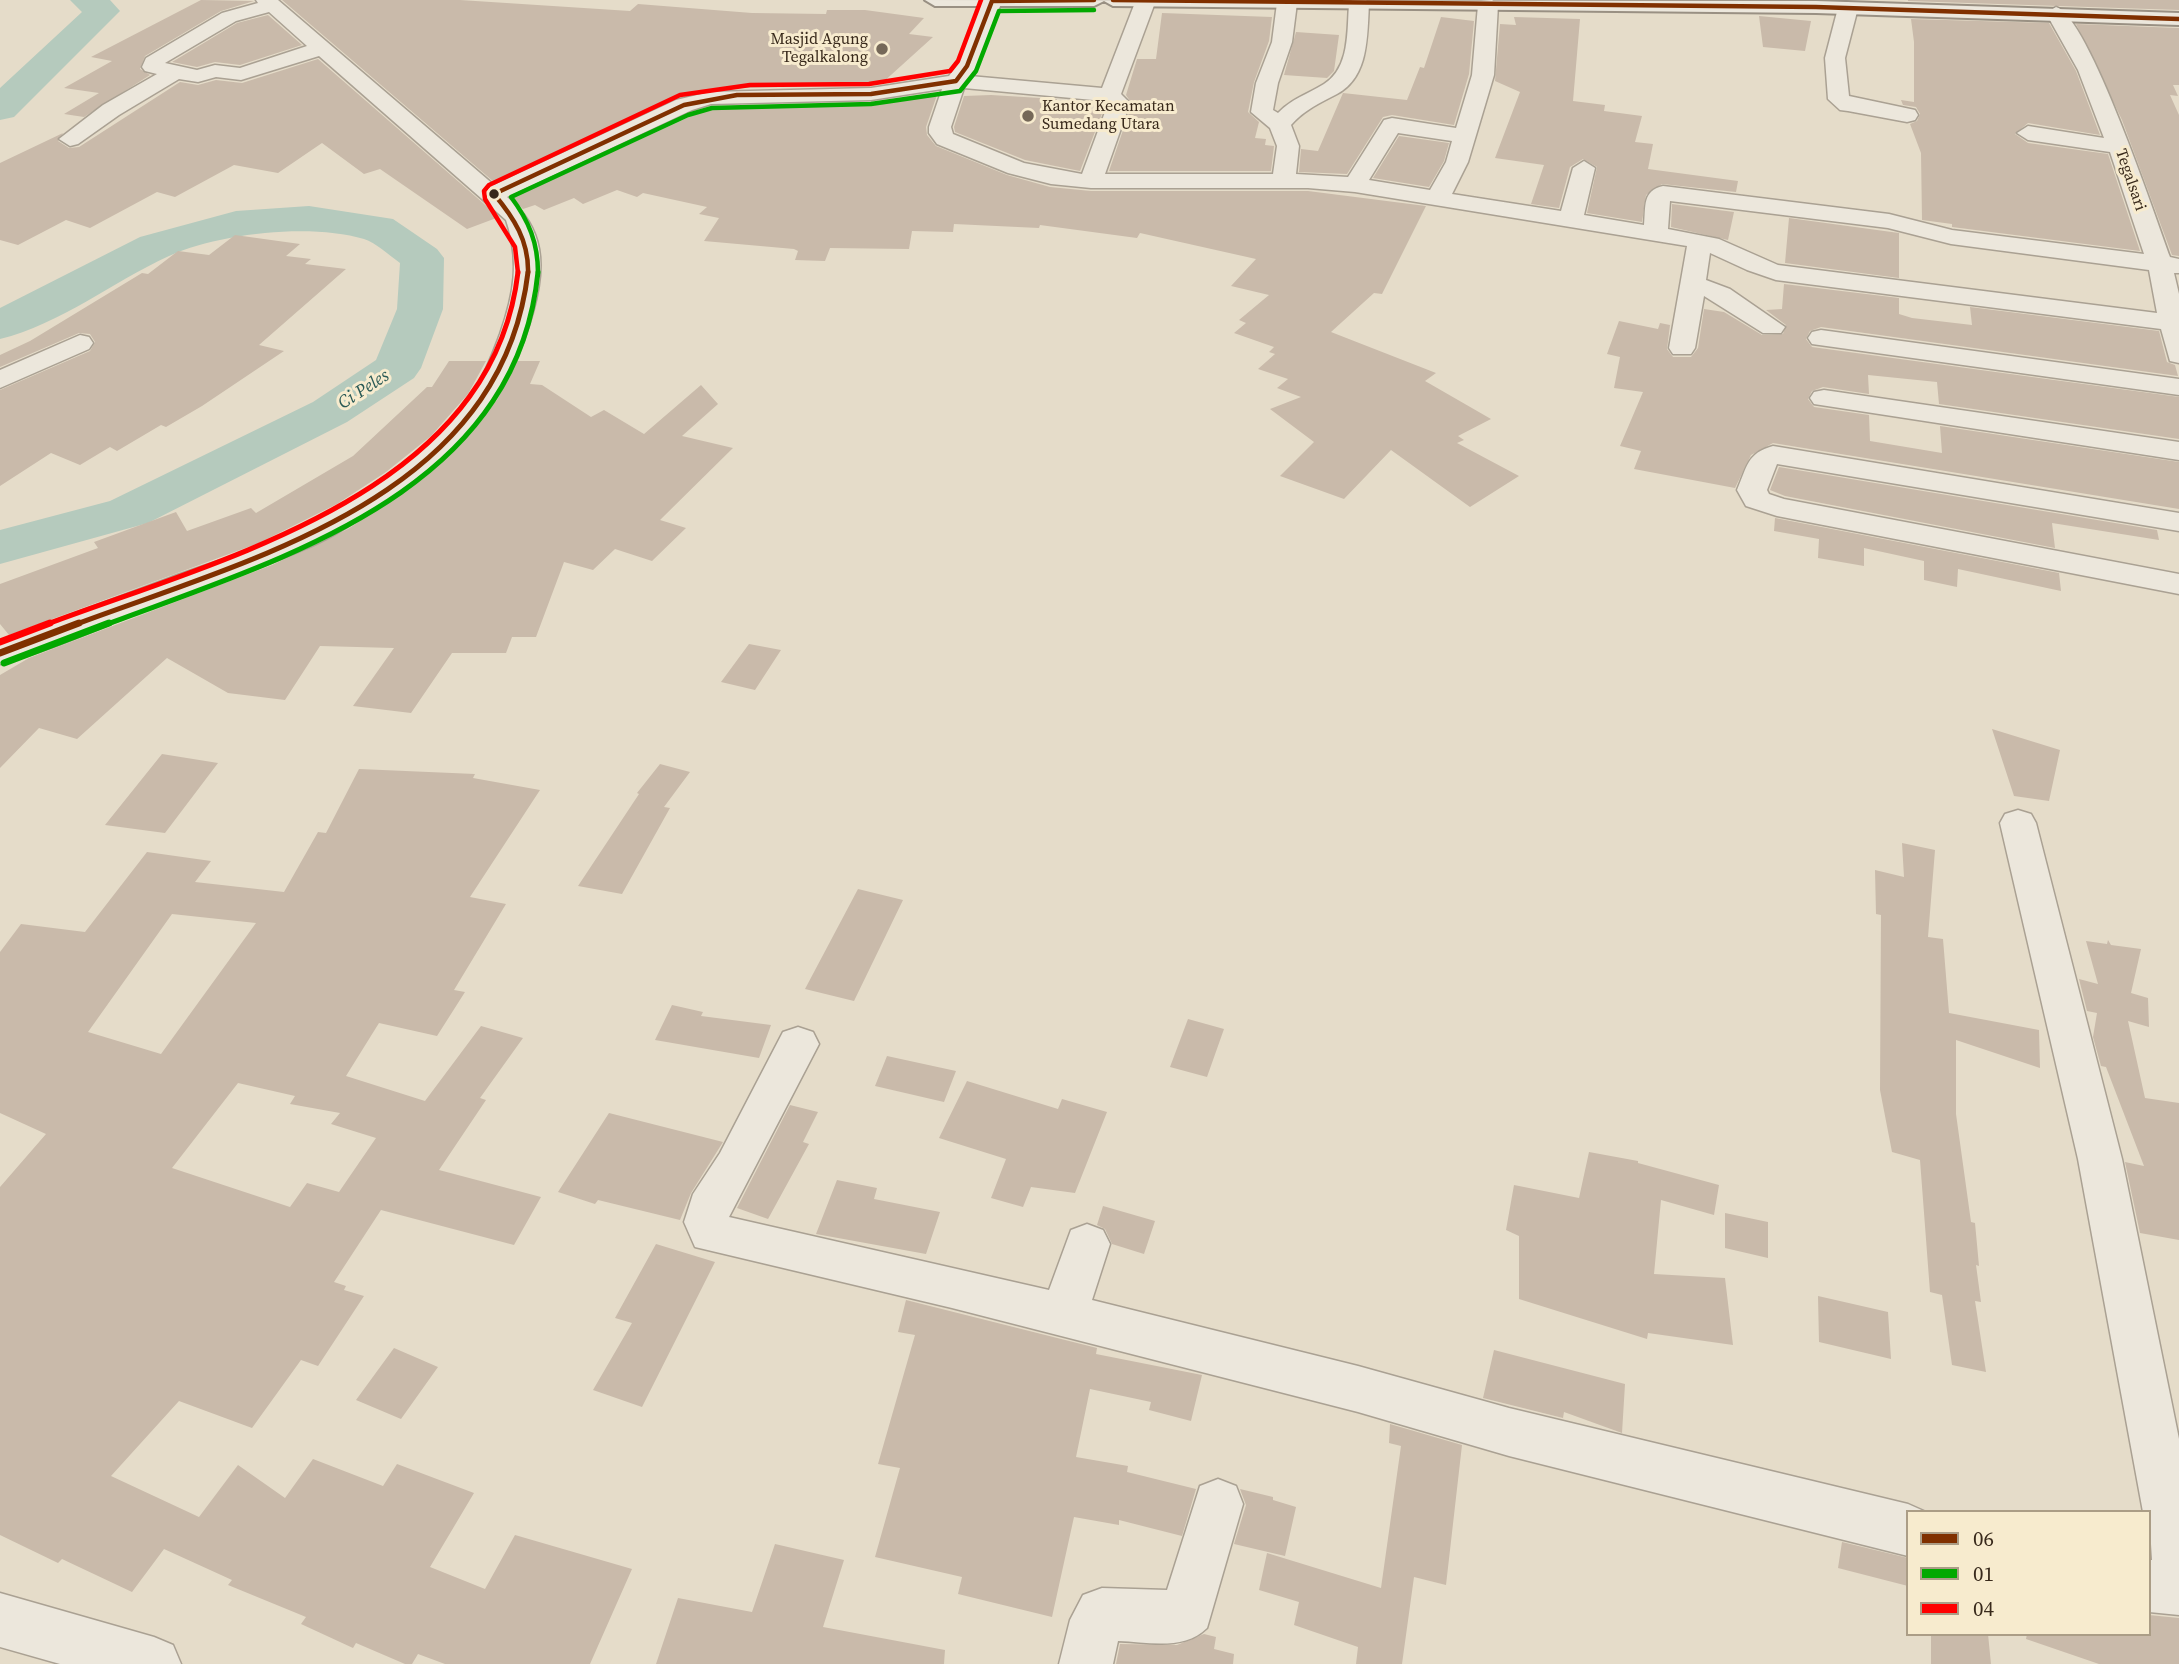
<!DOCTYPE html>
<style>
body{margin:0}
#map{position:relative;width:2179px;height:1664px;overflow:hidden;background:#e5dcc9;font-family:"Source Serif 4",serif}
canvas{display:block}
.legend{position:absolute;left:1906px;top:1510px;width:245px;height:126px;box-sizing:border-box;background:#f7ebce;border:2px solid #ab9d86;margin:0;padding:9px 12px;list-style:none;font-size:21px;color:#38291b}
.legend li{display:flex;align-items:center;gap:14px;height:35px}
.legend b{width:35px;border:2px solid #ab9d86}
</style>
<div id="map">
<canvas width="2179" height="1664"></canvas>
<ul class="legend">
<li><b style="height:9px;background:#803000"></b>06</li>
<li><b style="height:9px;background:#03a901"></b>01</li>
<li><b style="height:9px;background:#f00"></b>04</li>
</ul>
</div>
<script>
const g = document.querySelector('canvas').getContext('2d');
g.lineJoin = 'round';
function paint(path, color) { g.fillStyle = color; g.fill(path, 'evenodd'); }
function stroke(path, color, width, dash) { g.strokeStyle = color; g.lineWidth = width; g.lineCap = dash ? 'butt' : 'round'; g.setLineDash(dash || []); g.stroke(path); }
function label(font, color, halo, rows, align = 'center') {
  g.font = font + ' "Source Serif 4",serif'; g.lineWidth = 6; g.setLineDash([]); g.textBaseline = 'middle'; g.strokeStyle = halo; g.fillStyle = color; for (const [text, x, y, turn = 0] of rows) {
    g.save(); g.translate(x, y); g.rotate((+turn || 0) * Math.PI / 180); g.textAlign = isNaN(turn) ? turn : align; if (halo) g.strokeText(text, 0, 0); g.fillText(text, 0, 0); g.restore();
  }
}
paint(new Path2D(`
 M70,0H110L120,11L14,117L0,120V88L82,12Z
 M309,206L393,219L437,249L444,258L443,309L421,368L414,378L347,422L148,523L0,564V530L110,501L313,402L376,360L397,309L400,263C389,255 376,243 364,239C311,223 219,233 169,256C112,282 61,324 0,339V308L140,237L236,211Z`), '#b5cabd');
paint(new Path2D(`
 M201,0L254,1L221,11L145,56L140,69L150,75L84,117L64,114L99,93L64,88L112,61L91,57Z
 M282,0H460L630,11L638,4L752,13L826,14L827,10H865L924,18L909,34L933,37L881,84L710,89L675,97L494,182Z
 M1908,0H2179V10L1908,1Z
 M1162,13L1272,17L1269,41L1254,82L1248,112L1259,122L1255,138L1266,139L1265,145L1274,146L1271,171H1109L1132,104L1126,95L1137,59H1156Z
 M268,15L302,45L240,65L215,62L197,67L172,62L237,23Z
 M1759,16L1811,21L1805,51L1763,47Z
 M1441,17L1474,21L1469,74L1454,125L1392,115L1383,117L1347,174L1299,172L1301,149L1318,151L1343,93L1407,100L1420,67L1424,68Z
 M1514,17L1580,19L1573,101L1605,105L1604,111L1642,116L1635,142L1653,144L1648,169L1738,181L1736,192L1662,184L1646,195L1642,222L1587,213L1597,167L1583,159L1570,167L1559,208L1531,204L1544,165L1495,158L1520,92L1495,81L1500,24L1516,25Z
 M1911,19L2049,23L2076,71L2100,135L2028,123L2015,134L2028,143L2108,154L2140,251L1952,227V224L1922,220L1921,153L1910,124L1917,121L1920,114L1916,107L1903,105L1901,100L1914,102V42Z
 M2076,24L2179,28V85H2173L2178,96L2170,95L2179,115V256L2172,255L2122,120Z
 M1296,32L1339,35L1334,71L1327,78L1284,75Z
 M318,59L499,217L467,229L380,169L364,174L322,143L278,173L234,165L175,197L157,192L90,228L66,220L18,245L0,240V163L63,133L58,141L69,148L79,147L180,82L198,85L216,80L242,83Z
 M926,94L937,95L926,127L927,135L936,146L1007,175L1050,187L1091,191H1308L1426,206L1382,294L1374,293L1331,332L1436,373L1425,381L1491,419L1458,436L1464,440L1457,443L1519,476L1470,507L1391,450L1344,499L1280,476L1314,442L1270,409L1301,397L1277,388L1288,379L1258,369L1275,354L1269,352L1274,347L1234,333L1246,323L1239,320L1269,295L1231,286L1256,259L1140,233L1137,238L1040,225L1039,228L954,224L953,232L912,231L909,249L830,248L825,261L795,260L798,251L794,249L704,241L719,218L699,214L707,207L643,193L637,197L617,190L583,204L574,198L544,210L535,205L523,209L512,198L711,107L871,103Z
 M991,95L1057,99L1054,108L1103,111L1080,171L1025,160L955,132L954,127L964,96Z
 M1399,136L1449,143L1444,161L1429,187L1373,178Z
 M1672,204L1734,212L1728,240L1671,227Z
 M1789,218L1899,233V278L1785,263Z
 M235,235L300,244L286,256L311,259L305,264L346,269L259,345L284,351L202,406L166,427L161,425L117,451L110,447L80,465L51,453L0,486V390L90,351L95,342L90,334L79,333L0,367V355L30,341L142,273L148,274L178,251L209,255Z
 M1784,284L1899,298V314L1912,318L1972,325L1970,307L2159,331L2167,362L2175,365L2178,376L1821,327L1810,331L1806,339L1812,347L2179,397V439L1939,404L1937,382L1868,375L1869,394L1823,387L1812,391L1808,399L1814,407L1869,415L1870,441L1942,453L1940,426L2179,462V509L1773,443L1751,455L1735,488L1634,469L1641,451L1620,446L1643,392L1614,388L1620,357L1607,354L1619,321L1658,329L1660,323L1670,325L1667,349L1673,357H1691L1698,348L1704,309L1724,312L1762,335L1783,334L1786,325L1766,310L1782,309Z
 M449,361H486L468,394L431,436L386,472L337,504L259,543L9,635L0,624V584L98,548L94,542L176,512L187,531L251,508L256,513L353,456L427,387H432Z
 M517,361H540L530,384L542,385L591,417L604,410L644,434L701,385L718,404L682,436L733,448L660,520L686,528L652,561L615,549L593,570L564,562L536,637H512L506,653H452L411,713L353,706L394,648L320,646L285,700L228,693L167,658L77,739L39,728L0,768V675L29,658L272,565L348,529L412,485L459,445L497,400Z
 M1779,467L2157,530L2159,540L2052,523L2055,548L1785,496L1770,490Z
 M1775,518L2059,573L2061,591L1958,569L1957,587L1924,580V561L1864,548V566L1818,558L1819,539L1774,531Z
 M749,644L781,650L755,690L721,682Z
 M1992,729L2060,750L2049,801L2014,796Z
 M162,754L218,763L165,833L105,825Z
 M660,764L690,772L664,807L670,808L622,894L578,886L639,794L637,793Z
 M359,769L475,774L473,778L540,790L470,897L506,904L454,990L465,992L437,1036L379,1023L346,1076L425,1101L481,1026L523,1038L480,1098L486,1100L439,1170L541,1197L514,1245L381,1210L334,1282L346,1286L344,1290L364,1296L318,1366L301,1360L252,1428L179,1401L111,1476L199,1517L238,1465L285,1498L313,1459L383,1486L397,1464L474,1493L430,1567L485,1589L515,1535L632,1569L590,1664H445L418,1654L412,1664H405L356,1643L353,1648L301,1624L306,1617L228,1585L232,1580L164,1549L132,1592L62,1559L58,1563L0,1535V1187L46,1134L0,1113V952L21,924L85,932L147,852L211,861L195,882L284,892L318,832L326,833ZM172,914L256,923L161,1054L88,1032ZM238,1083L295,1096L290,1104L340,1113L331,1124L376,1138L339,1192L307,1183L290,1207L172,1168Z
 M1902,843L1935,850L1928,937L1943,939L1949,1013L2039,1030L2040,1068L1956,1040V1114L1971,1222L1975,1223L1979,1266L1976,1265L1981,1302L1975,1301L1986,1372L1952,1365L1942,1295L1930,1292L1920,1160L1892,1152L1880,1090L1881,915L1876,914L1875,870L1904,877Z
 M858,889L903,900L854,1001L805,989Z
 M2108,940L2111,945L2141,949L2131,993L2148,998L2149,1027L2128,1021L2145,1098L2179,1103V1240L2140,1233L2125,1162L2144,1166L2106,1067L2101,1066L2093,1037L2097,1013L2087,1011L2079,979L2098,984L2086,941L2107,944Z
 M672,1005L703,1012L701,1016L771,1025L759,1058L655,1040Z
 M1188,1019L1224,1029L1207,1077L1170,1067Z
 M887,1056L956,1071L944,1102L875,1086Z
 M967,1081L1058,1109L1062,1099L1107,1112L1075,1193L1031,1187L1023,1207L991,1198L1006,1159L939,1138Z
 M790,1105L818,1112L803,1142L809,1144L768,1219L737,1208Z
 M609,1113L723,1142L691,1193L680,1220L598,1200L595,1204L558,1192Z
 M1589,1152L1638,1161V1163L1719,1185L1714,1215L1661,1200L1654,1274L1725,1278L1733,1345L1648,1333L1647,1339L1519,1299V1236L1506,1230L1514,1185L1579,1198Z
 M837,1180L877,1188L874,1199L940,1212L926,1254L816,1234Z
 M1103,1206L1155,1221L1144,1254L1112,1244L1105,1229L1097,1225Z
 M1725,1213L1768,1222V1258L1725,1248Z
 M656,1244L715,1262L642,1407L593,1390L632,1323L615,1318Z
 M1818,1296L1888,1312L1891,1359L1819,1342Z
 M906,1300L1097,1348L1096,1354L1202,1375L1191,1421L1149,1410L1151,1402L1090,1389L1076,1457L1128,1466L1127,1472L1196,1489L1182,1536L1119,1520V1525L1074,1517L1052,1617L958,1594L962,1577L875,1557L900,1468L878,1464L915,1335L898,1332Z
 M394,1348L438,1367L401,1419L356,1400Z
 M1494,1350L1625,1384L1622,1433L1564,1412L1563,1418L1483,1398Z
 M1390,1424L1462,1445L1446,1585L1414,1577L1402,1664H1356L1358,1647L1294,1625L1299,1602L1259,1590L1267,1553L1381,1588L1401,1446L1389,1443Z
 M1240,1489L1273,1497V1500L1296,1507L1285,1556L1234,1544L1246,1505Z
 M1842,1542L1908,1558V1586L1838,1568Z
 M775,1544L844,1560L823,1627L945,1650L944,1664H656L678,1598L752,1612Z
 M2149,1615L2179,1618V1664H2099L2026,1639L2027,1634H2149Z
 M1204,1634L1216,1637L1214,1649L1234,1654L1233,1664H1116L1120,1644L1177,1645Z
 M1931,1634H1988L1991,1664H1931Z`), '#c9baaa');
const minor = new Path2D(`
 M256,0H278L494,185L676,100L710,92L871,88L949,76L957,65L983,0L1002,1L977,66L970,76L1102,88L1136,0H1156L1121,94L1130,103L1105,174H1273L1277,146L1270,128L1251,112L1256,83L1272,42L1277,3L1279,0H1295L1297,3L1292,42L1278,83L1273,110L1278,113C1291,99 1308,94 1324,84C1350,68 1347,31 1349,4L1352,0H1366L1369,4C1367,36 1369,77 1337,94C1320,103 1304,110 1291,125L1299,146L1296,174L1348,177L1384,120L1392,118L1456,128L1472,75L1478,5L1481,1L1492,0L1498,5L1494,75L1468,162L1452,194L1561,211L1573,168L1584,161L1595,168L1584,215L1644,225C1646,206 1642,191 1663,186L1889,214L1952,230L2144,254L2110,152L2028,140L2017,133L2028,126L2104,138L2078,70L2046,13L2056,7C2088,15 2156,219 2170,257L2179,259V273H2174L2179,294V363L2170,361L2161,329L1776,280L1747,270L1710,253L1706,280L1730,289L1785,327L1781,333H1763L1704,296L1695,348L1691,354H1673L1669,348L1687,246L1355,192L1308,188H1091L1051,184L1008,173L937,144L929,133V127L942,89L871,100L711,104L692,110L507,197C545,229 546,266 533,312C508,402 459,450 384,502C360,519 334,537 307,548C260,569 211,585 163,603C110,623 56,649 0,664V641C57,620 113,599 170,578C209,563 252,552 289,533C354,501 427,455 470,396C484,377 492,355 500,334C514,294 520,261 506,220L319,56L241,80L216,77L198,82L179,79L119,115L78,144L70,146L59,139L103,105L157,74L145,71L142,67L146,58L222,13L258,3ZM269,12L307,46L240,68L215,65L197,70L165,63L236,21ZM964,88L1104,101L1108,104L1082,174L1024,163L953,134L951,127ZM1398,133L1452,141L1446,162L1430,190L1369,180ZM1670,201L1888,228L1951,244L2149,270L2157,313L1778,265L1719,239L1668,229Z
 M1848,2L1858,8L1845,58L1849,96L1915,110L1918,115L1915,120L1907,122L1848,111L1840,110L1828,99L1825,58L1838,8Z
 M1821,330L2179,379V395L1812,344L1808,338L1812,332Z
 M80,335L89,337L93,343L89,349L0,388V370Z
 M1824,390L2179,442V460L1814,404L1810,398L1814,392Z
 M1773,446L2179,513V531L1777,464L1767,490L1769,494L1784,499L2179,574V594L1777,516L1746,506L1737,490C1747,467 1747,453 1773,446Z
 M2018,810L2031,814L2036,823L2122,1159L2179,1439V1615L2149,1612V1560H2152L2149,1512H2143L2078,1159L2000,823L2005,814Z
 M798,1027L813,1032L819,1044L729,1217L1049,1290L1071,1230L1087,1224L1103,1230L1110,1244L1092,1300L1358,1366L1509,1408L1908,1504L1926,1512H1908V1556L1509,1456L1358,1412L952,1308L695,1247L684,1222L693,1194L720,1153L783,1032Z
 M1218,1479L1236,1486L1243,1504L1207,1628C1184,1651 1148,1642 1118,1641L1113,1664H1059L1070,1620L1083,1595L1102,1588L1167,1590L1200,1486Z
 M0,1593L154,1637L173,1645L181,1664H60L0,1647Z`);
const secondary = new Path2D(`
 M925,0L1816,1L2179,13V25L1816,13L1113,6L1104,1L1094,6H935Z`);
stroke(minor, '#aaa193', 3);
stroke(secondary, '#999083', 4);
paint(minor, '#ece7dc');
paint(secondary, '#ece7dc');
stroke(new Path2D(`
 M1113,0L1816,7L2179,19
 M528,273C529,241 514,218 494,194L684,105L737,95L871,94L956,81L967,66L992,1L1094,0`), '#803000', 4.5);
stroke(new Path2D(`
 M74,625C253,558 501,498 528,272`), '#803000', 5);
stroke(new Path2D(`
 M0,653L79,623`), '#803000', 7);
stroke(new Path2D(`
 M538,273C538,243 529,221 511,197L688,115L712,108L871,104L960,91L976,71L999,11L1094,10`), '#03a901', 4.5);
stroke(new Path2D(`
 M105,625C280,559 516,494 538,272`), '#03a901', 5);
stroke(new Path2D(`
 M4,663L109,623`), '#03a901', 7);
stroke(new Path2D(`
 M518,273L515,247L485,199L484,191L489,185L680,95L750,85L869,84L950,71L958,61L981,0`), '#f00', 4.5);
stroke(new Path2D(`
 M45,625C219,559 492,495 518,272`), '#f00', 5);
stroke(new Path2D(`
 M0,642L50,623`), '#f00', 7);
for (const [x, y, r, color] of [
 [882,49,7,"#756858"],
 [1028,116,7,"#756858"],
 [494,194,6,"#38291b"]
]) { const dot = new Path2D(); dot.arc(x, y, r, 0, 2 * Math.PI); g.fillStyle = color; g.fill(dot); stroke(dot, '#f7ebce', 2.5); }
label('16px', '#38291b', '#f7ebce', [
 ["Masjid Agung",868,40],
 ["Tegalkalong",868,58],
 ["Kantor Kecamatan",1042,107,"left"],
 ["Sumedang Utara",1042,125,"left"]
], 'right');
label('16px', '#38291b', '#f7ebce', [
 ["Tegalsari",2130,180,71]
]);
label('italic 18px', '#295955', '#f7ebce', [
 ["Ci Peles",364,390,-33]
]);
</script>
